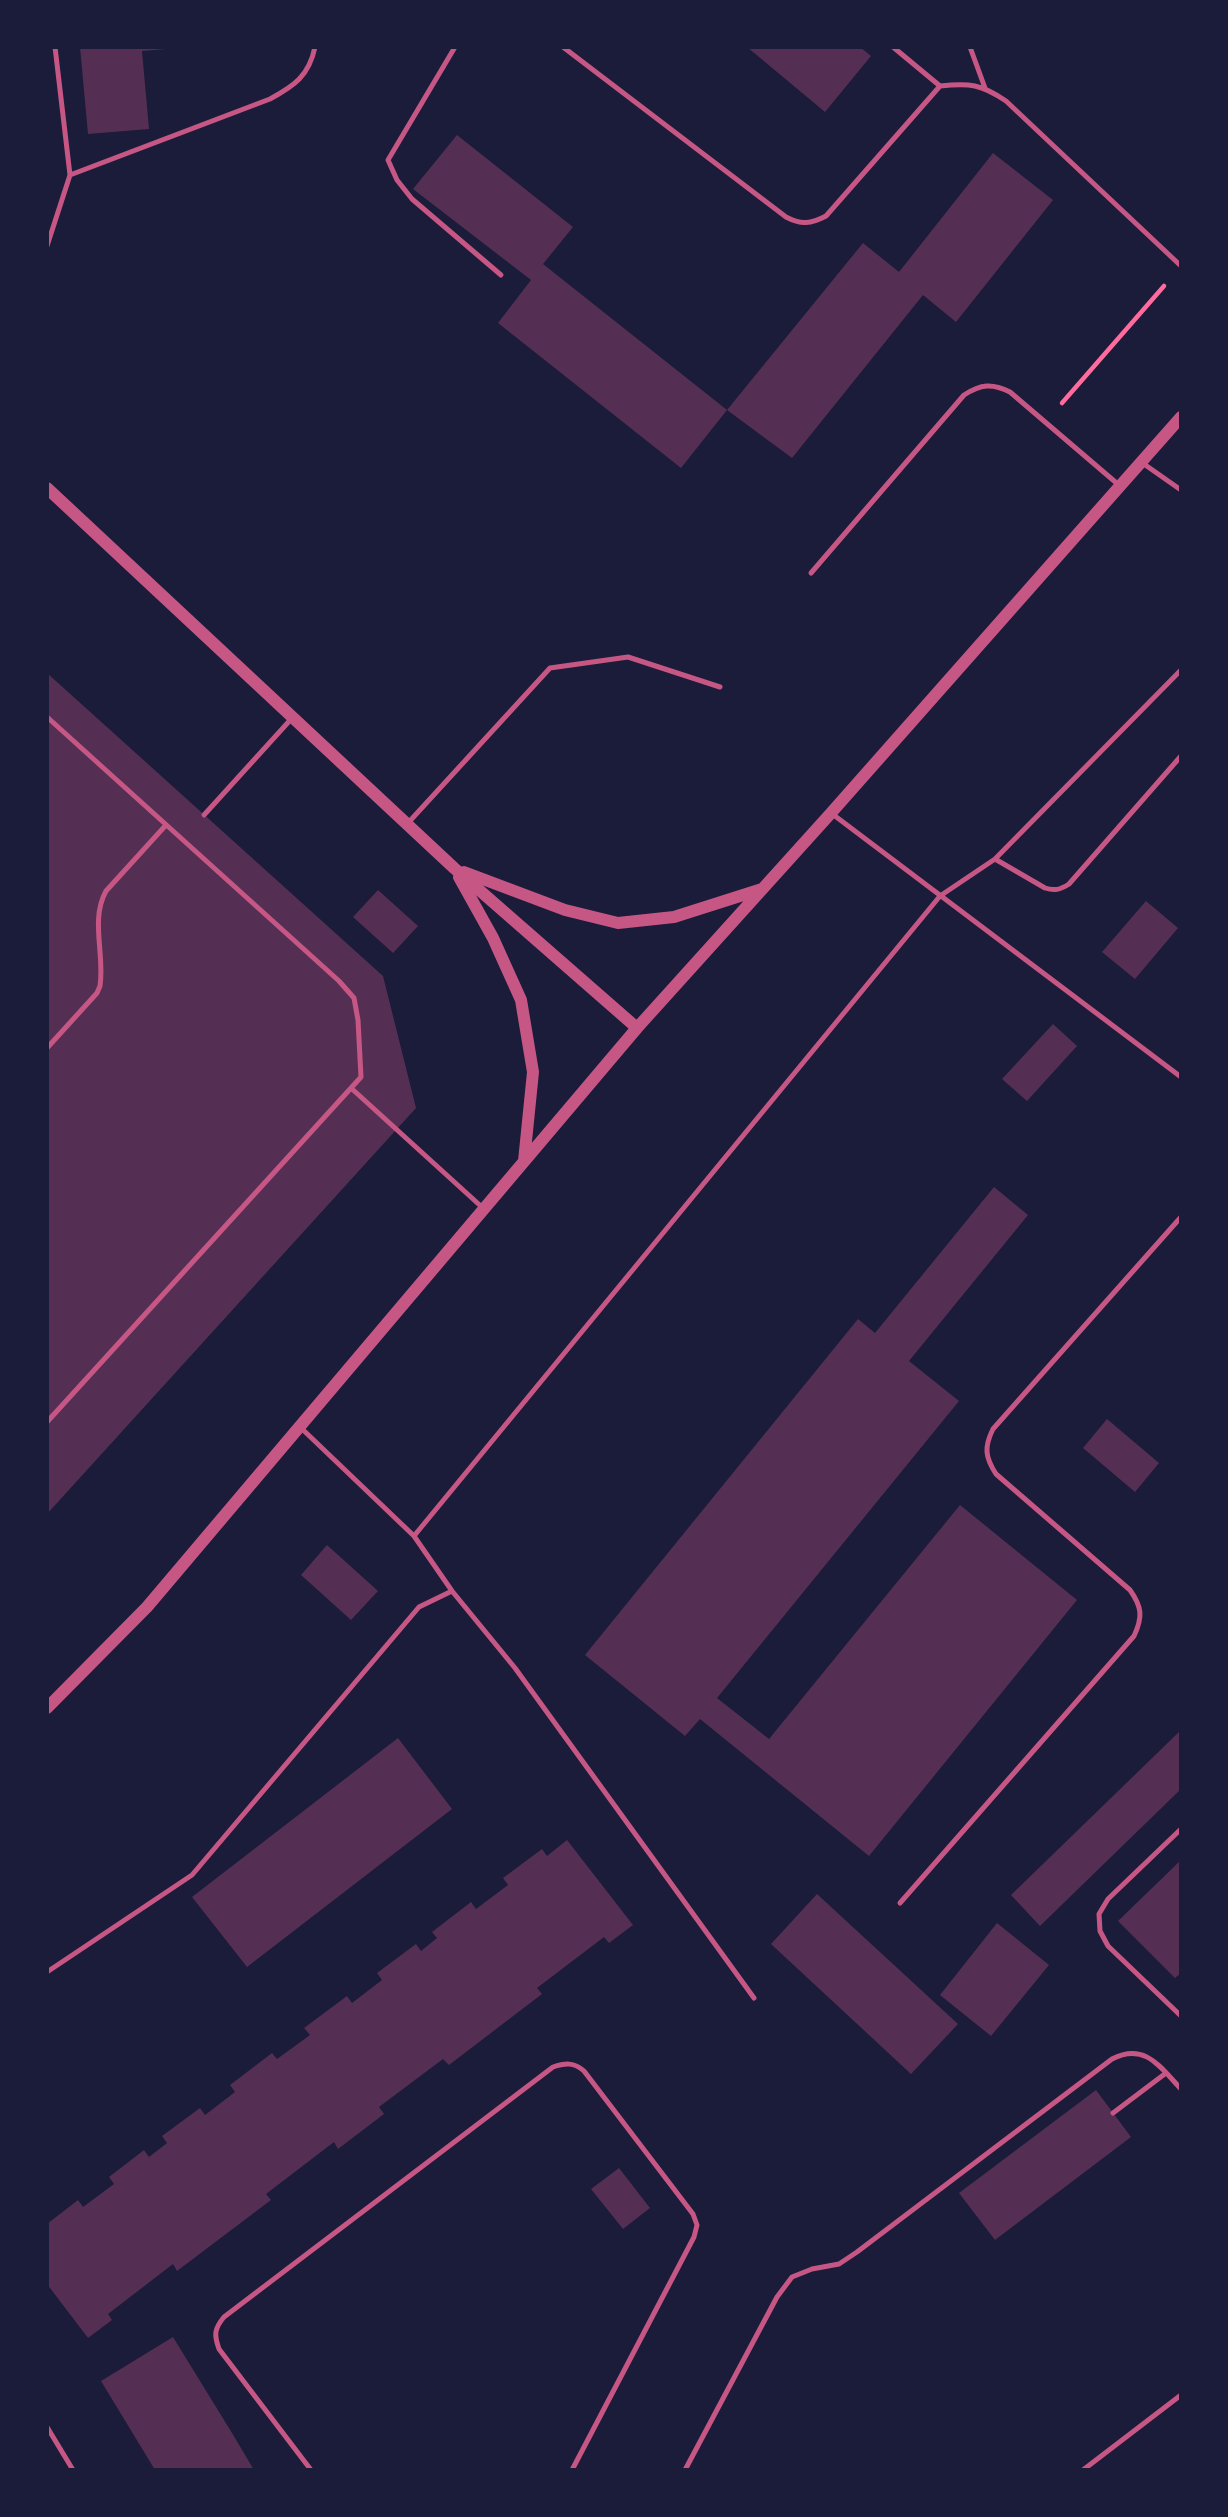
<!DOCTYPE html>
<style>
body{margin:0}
#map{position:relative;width:1228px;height:2517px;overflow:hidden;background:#1b1b3a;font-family:"DM Sans",sans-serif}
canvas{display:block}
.frame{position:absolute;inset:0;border:49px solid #1b1b3a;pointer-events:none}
</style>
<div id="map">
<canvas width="1228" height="2517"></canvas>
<div class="frame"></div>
</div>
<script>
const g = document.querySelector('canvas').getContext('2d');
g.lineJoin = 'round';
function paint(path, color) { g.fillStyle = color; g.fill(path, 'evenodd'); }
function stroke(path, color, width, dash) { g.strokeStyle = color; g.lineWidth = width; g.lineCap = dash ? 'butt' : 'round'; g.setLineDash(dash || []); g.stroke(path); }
paint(new Path2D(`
 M80,47H166V49L142,51L149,129L88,134Z
 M747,47H860L871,56L825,112Z
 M457,135L573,227L543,264L727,410L681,468L498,323L531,280L413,189Z
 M993,153L1053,200L956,322L923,295L792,458L727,410L863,243L899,272Z
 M47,673L383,976L416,1108L47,1514Z
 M378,890L418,926L393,953L353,917Z
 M1146,901L1178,928L1135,979L1102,952Z
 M1053,1024L1077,1046L1027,1101L1002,1079Z
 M994,1187L1028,1215L909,1361L959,1401L717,1698L769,1739L960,1505L1077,1600L869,1856L700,1719L685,1736L585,1655L858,1319L875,1333Z
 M1107,1419L1159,1463L1135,1492L1083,1448Z
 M327,1545L378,1591L351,1620L301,1575Z
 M1181,1730V1789L1040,1926L1011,1895Z
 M398,1738L452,1809L247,1967L192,1897Z
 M567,1840L633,1925L609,1943L604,1937L537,1988L542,1994L449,2065L443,2059L379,2107L384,2114L338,2149L334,2142L266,2194L271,2200L177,2271L173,2264L108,2314L112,2320L88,2338L47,2284V2224L78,2200L83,2207L114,2184L109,2177L144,2150L149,2157L167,2143L162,2136L200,2108L205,2115L235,2092L230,2085L272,2053L277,2059L310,2035L304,2028L347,1996L352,2003L382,1980L377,1973L416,1944L421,1951L437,1938L432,1932L471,1902L476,1909L508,1885L503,1878L542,1849L547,1856Z
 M1181,1860V1973L1175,1978L1118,1921Z
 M817,1894L958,2024L911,2074L771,1944Z
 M997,1923L1049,1965L991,2036L940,1995Z
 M1096,2090L1131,2137L995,2240L959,2193Z
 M619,2168L650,2208L623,2229L591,2189Z
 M173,2337L232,2433L254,2470H155L101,2381Z`), '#542f53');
stroke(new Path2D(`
 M1062,403L1164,286`), '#ff6b9d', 4.5);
stroke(new Path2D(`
 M455,47L388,160L397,180L412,199L501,275
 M563,47L786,217C801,225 811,224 826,216L940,86C970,83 981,84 1006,101L1181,266
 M893,47L940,86
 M970,47L985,88
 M70,175L270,99C294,86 309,76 315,47
 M47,246L70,175L55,47
 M1141,462L1181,490
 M811,573L964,395C981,384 992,383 1010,392L1120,486
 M47,717L339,981L354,998L358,1020L361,1077L47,1422
 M831,813L1181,1077
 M204,815L293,717
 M408,823L550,668L628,657L720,687
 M995,859L1045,888C1054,891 1060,890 1069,884L1181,756
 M47,1048L97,993L100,986C105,955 90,920 106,891L166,825
 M351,1088L484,1209
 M299,1426L414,1536L452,1591L515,1668L754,1998
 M414,1536L940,896L995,859L1181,670
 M1181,1829L1108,1899L1099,1914L1100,1931L1108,1946L1181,2016
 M900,1903L1134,1636C1143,1617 1142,1607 1130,1590L996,1474C985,1457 984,1447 993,1429L1181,1217
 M47,1972L192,1875L419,1607L452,1591
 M1113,2113L1166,2073
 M47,2427L73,2470
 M311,2470L219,2349C214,2335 214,2329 224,2317L553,2067C565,2063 574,2062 584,2071L693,2214L697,2225L694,2237L572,2470
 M685,2470L777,2297L792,2277L812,2269L839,2264L857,2252L1112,2059C1145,2042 1160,2067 1181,2089
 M1083,2470L1181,2395`), '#c65784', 5);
stroke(new Path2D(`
 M47,488L454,868L637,1028
 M464,872L565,910L618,923L674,917L762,889
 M459,877L493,938L521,1000L533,1072L524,1161
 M47,1708L147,1607L637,1028L831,813L1181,417`), '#c65784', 12);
</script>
